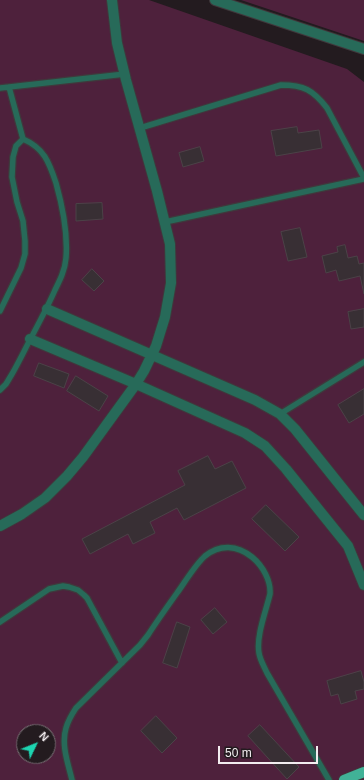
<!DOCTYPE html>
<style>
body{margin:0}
#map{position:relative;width:364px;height:780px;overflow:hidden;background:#231b1f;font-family:Arial,sans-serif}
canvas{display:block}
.north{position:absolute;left:16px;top:724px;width:40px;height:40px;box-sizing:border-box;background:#231b1f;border:1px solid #766f73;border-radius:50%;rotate:47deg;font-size:11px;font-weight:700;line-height:16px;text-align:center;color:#f3edf0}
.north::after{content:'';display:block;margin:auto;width:14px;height:18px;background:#1dd5b1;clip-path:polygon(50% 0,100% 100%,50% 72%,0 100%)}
.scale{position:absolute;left:218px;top:746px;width:100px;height:18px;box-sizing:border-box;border:2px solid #f3edf0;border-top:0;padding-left:5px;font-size:12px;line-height:14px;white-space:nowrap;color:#f3edf0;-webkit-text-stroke:3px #231b1f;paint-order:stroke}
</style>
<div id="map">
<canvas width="364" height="780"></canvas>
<div class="north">N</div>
<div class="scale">50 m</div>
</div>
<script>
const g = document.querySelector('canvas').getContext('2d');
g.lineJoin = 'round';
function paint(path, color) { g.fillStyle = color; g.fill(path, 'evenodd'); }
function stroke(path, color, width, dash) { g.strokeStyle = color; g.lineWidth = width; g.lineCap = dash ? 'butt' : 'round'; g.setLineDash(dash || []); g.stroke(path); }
paint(new Path2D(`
 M0,0H149L347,69L364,82V780H0ZM24,732H48V756H24Z
 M241,0H364V41Z`), '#4e213c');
const building = new Path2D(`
 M297,127L298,133L319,130L322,148L276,156L271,131Z
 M200,147L204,161L183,167L179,153Z
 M102,203L103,219L76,221V204Z
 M300,228L307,257L288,261L281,232Z
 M345,245L348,258L357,256L359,264L364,263V294L360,276L339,281L336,270L326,273L322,256L338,252L337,247Z
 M92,269L104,281L94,291L82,280Z
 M364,309V327L351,329L348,312Z
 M39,363L69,374L64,388L34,376Z
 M76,376L108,396L99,411L67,391Z
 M364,389V414L349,423L338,405Z
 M208,456L215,469L232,461L246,488L184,520L177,508L150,522L155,533L133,544L128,534L90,554L82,539L185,485L178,471Z
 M266,505L299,537L285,551L252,519Z
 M215,608L227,622L213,634L201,620Z
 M177,622L190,627L177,668L163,663Z
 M361,671L364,682V689L355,691L357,699L341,704L338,694L331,696L327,681Z
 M156,716L177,738L162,753L141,731Z
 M260,725L299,767L287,779L248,736Z`);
paint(building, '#382f34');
stroke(building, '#4b4247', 1);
const service = new Path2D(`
 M0,88L125,74
 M140,128L281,85C304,85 313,90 327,108L364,178
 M165,222L364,179
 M0,311L21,268L25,254V241L23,221L17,202L12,177L13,157L16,146L23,139
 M0,390L6,384L12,374C19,362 25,349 32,336C40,321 48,306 55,290C60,280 65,270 66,258C68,233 63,208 56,183C49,162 44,148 23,139L9,87
 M280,414L364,362
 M0,622L49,589L63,586L69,587L78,590L84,595L87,598L122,663
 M72,780C68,763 61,745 66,728C68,721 72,714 76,708L140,645L148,635C157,621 167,607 177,593C185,582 195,565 205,556C220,544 237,545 252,557C263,566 271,581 270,594C266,611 256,636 259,653C260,660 264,666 267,673L329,780`);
const minor = new Path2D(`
 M47,309L255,400L280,414L295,429L364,515
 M30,339L136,384L245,433L265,446L286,469L348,546L364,585
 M0,526L22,514L45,498L67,476L83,457L136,384L144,371L156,346L165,317L171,283L170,244L157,191L126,80L117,43L112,0`);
const tertiary = new Path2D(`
 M215,0L364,49`);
const primary = new Path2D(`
 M344,780L364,772`);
stroke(service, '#40383c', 8);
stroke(minor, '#40383c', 12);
stroke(tertiary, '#40383c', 12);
stroke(primary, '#40383c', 12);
stroke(service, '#276a59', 5.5);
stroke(minor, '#276a59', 10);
stroke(tertiary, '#276a59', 10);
stroke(primary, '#41b297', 10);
</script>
